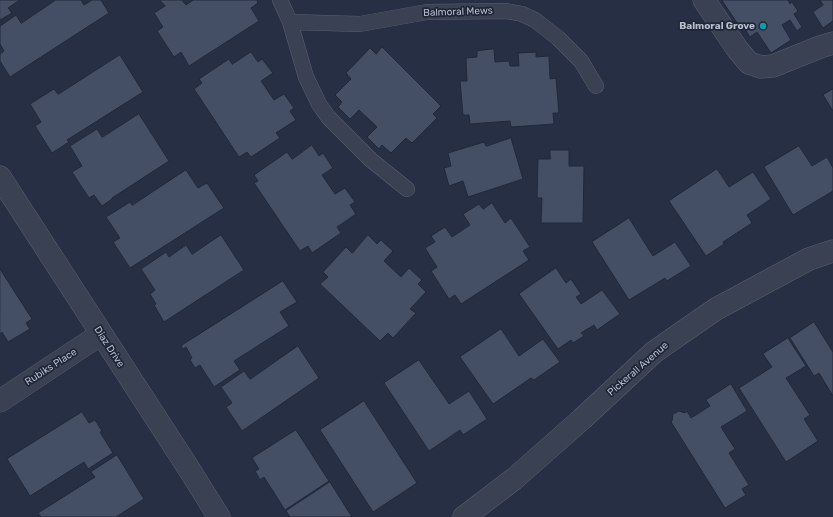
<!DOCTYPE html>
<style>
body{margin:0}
canvas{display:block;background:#262f43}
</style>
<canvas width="833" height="517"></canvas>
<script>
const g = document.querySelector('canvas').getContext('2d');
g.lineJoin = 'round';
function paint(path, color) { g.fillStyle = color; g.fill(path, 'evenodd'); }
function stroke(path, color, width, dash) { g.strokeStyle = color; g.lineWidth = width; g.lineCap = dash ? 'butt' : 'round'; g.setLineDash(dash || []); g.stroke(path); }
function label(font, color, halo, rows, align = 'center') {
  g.font = font + ' Rubik,sans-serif'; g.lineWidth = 3.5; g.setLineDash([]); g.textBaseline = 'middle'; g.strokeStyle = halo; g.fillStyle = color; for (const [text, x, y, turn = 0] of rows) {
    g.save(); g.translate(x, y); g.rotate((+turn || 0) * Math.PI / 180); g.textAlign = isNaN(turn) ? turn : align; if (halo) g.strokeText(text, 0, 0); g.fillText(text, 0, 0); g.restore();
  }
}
const building = new Path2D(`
 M0,0H20L8,8L12,13L0,20Z
 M56,0H81L84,5L92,0H101L109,13L10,77L0,61V54L4,51L0,44V26L16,15L21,23Z
 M160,0H182L186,5L193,0H257L258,3L251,8L259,21L189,66L181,52L174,57L157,31L163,27L154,13L165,6Z
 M722,0H788L790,4L792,2L798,11L794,14L802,27L797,31L790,20L782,25L791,40L771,53L757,32L750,37L741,23L738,24Z
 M820,0H833V21L823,28L813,12L823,5Z
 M382,47L441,106L433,114L437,118L412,143L406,138L391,153L382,145L379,149L367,137L377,127L359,110L350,119L338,107L342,102L335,95L351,79L346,73L370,48L376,54Z
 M494,49L495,62L509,61L510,66H519L518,53L536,52V57L549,56L550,79L556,78L559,113H553L554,124L511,127L510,121L470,124L469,115H463L460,81H467L466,58L477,57V51Z
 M251,52L258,62L262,59L273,73L261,81L274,100L284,94L294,108L290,111L296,120L276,133L280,138L251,157L247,152L239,157L194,89L202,83L199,79L229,59L232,64Z
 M120,55L143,92L67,140L69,142L52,153L35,126L41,122L30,104L54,89L58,94Z
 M833,89V111L823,95Z
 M139,114L169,161L112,198V199L102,206L94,195L89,198L72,172L82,166L70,146L97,129L102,137Z
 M511,138L523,179L468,197L463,181L449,186L444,168L451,166L448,153L484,142L486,146Z
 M312,145L319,156L323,153L333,168L322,175L335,194L345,188L355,202L350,205L356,214L337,227L341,233L312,253L308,246L300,251L254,183L258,181L254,175L287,152L292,159Z
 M799,146L812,166L827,157L833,168V191L793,215L764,167Z
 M550,150H569V166H584L583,223H541L542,198H537L538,159H550Z
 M717,169L729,187L753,172L771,199L747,215L752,223L723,242L724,244L706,256L669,201Z
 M186,170L198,188L207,183L224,208L130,268L113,242L120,238L106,217L130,202L132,205Z
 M492,203L505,223L511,218L530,247L523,251L529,260L461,304L455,295L449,299L431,271L437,267L425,248L435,242L431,236L445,227L452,237L470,225L463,214L479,204L483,209Z
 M629,218L653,256L675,242L691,266L667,281L665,278L629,300L592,242Z
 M221,235L244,270L164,322L154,305L156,304L150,294L155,290L141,269L166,252L169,257L186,245L192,254Z
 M368,235L377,244L381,240L393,251L384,261L401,277L409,268L422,280L418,284L426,292L410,309L416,313L393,338L388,333L380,341L320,284L328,277L323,272L346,247L352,253Z
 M556,268L566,283L571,279L581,294L576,297L581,304L602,290L620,314L597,330L594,325L581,333L584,336L573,343L571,340L558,349L519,294Z
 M0,269L32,319L26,323L30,329L8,342L2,332L0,334Z
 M283,281L297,302L280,312L289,326L234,361L240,370L214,387L200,365L195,368L190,360L192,358L186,347L183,349L181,346Z
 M814,322L833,352V396L819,373L814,376L790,338Z
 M501,329L519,356L543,339L560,362L534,380L531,378L493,404L460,357Z
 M788,338L806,366L786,378L810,415L804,419L818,441L786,462L739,388L772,367L763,354Z
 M298,346L319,378L242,431L226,407L232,403L221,387L244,371L250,379Z
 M419,360L449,404L469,391L487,419L463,435L460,430L429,451L384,383Z
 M731,384L747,411L721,427L735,449L729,453L749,485L742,489L746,495L725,508L671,422L672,421L673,414L679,411L685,413L687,411L691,418L710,406L706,400Z
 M364,401L417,483L373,512L320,430Z
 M82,412L89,423L95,420L102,431L100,432L113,453L88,469L84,462L30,496L7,459Z
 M296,430L329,481L285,510L264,477L260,480L255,471L259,469L252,458Z
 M117,455L144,499L116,517H41L38,513L95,477L91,472Z
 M330,482L352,517H290L286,511Z`);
paint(building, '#444e65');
stroke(building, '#21283a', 1);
const service = new Path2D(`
 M280,0L290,22L306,77L319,104L328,117L371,160L407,189
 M290,22L360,24L427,12L506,11L522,14L535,20L558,38L581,61L596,86`);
const minor = new Path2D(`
 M704,0L738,50L749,63L761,67L773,66L820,47L833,43
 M0,177L189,469L219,517
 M0,401L101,334
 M464,517L514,479L582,419L654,352L716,309L809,259L833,251`);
stroke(service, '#585f70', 16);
stroke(minor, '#585f70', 23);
stroke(service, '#3a4152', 15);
stroke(minor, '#3a4152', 22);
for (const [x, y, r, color] of [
 [763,26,4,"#0f9aa8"]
]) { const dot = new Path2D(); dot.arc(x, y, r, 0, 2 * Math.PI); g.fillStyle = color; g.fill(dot); stroke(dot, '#1f2638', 1.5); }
label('10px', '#b7bdcc', '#1f2638', [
 ["Balmoral Mews",458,12,-2],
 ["Diaz Drive",109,347,57],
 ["Rubiks Place",51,367,-33],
 ["Pickerall Avenue",638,369,-41]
]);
label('bold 10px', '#b7bdcc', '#1f2638', [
 ["Balmoral Grove",755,26]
], 'right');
</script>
